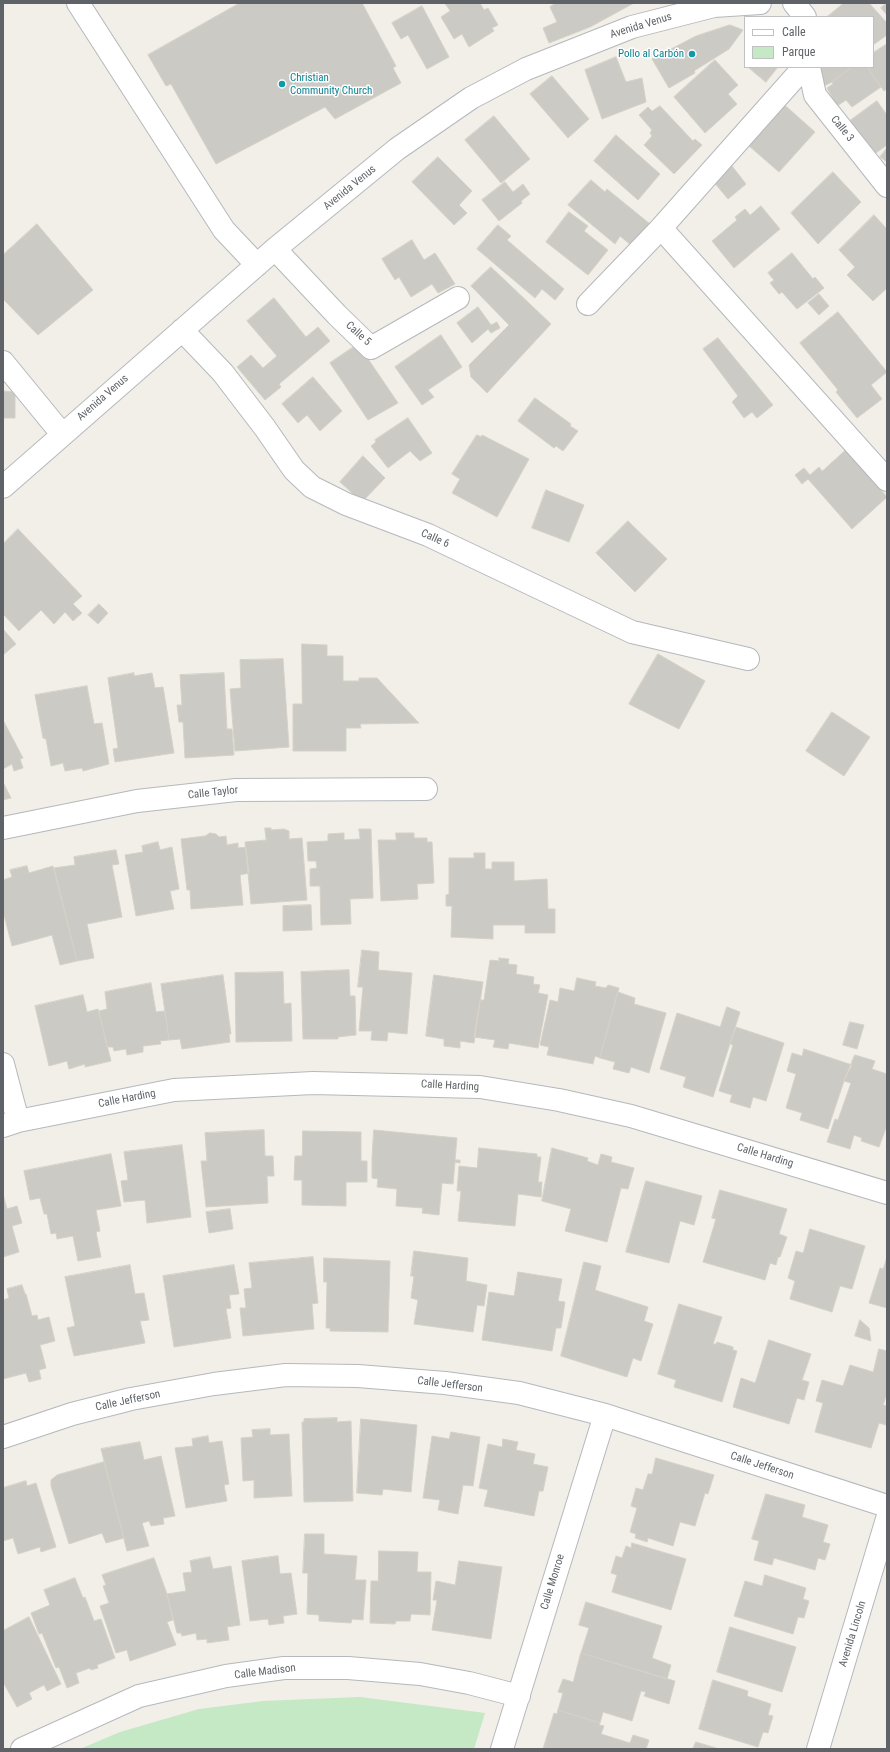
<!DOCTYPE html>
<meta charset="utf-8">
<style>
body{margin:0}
#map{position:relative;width:890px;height:1752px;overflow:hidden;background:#f1efe8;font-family:"Roboto Condensed",sans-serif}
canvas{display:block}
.frame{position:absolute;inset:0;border:4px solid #5f6368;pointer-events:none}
.legend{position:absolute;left:744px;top:16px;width:130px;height:52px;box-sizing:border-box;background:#fff;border:1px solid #bfc1c3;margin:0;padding:5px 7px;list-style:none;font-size:12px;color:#5f6368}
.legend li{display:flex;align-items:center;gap:8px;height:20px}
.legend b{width:20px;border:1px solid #bfc1c3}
</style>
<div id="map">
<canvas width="890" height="1752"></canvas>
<div class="frame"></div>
<ul class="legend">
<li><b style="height:5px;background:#fff"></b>Calle</li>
<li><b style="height:11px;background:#c5e8c5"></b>Parque</li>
</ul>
</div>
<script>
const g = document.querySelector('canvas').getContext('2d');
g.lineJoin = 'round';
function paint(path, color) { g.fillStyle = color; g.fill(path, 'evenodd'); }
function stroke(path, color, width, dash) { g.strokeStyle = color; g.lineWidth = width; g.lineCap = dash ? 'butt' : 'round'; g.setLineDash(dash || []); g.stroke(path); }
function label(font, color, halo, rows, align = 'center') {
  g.font = font + ' "Roboto Condensed",sans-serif'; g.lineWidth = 3; g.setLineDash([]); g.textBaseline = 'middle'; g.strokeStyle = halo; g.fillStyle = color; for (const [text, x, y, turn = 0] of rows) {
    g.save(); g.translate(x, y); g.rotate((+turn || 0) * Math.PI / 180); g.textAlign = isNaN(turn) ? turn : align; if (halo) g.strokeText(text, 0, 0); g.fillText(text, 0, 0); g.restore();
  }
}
paint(new Path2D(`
 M360,1697L485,1713L474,1749H80L120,1732L199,1709L263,1701Z`), '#c5e8c5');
const building = new Path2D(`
 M240,3H362L396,66L393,68L401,83L335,119L325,107L216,164L171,84L166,86L148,55Z
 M445,3H480L484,10L488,8L498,25L492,28L494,31L469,47L462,34L454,39L441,17L450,11Z
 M556,3H634L590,27L549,43L543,28L557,22L550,7Z
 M844,3H869L887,23V35L873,45V17H827Z
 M887,3V15L881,8Z
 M422,6L449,57L427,69L408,35L401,39L392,23Z
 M730,25L743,30L729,49L694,71L695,73L669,88L652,59L696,36Z
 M887,44V89L884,91L867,67H873V53Z
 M616,57L626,82L642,78L646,102L602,119L585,70Z
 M715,60L738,85L728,94L737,104L705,133L674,97Z
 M748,67H778L766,82Z
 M817,67H852L832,82L820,88Z
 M852,67H867L881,87L852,107L846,100L837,106L827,88L833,84L832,82Z
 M552,76L589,119L568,138L530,94Z
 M779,100L815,132L779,172L748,145Z
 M877,101L887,115V145L873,155L847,123Z
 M660,106L693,141L695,139L702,145L674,174L644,145L652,136L650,133L652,130L639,115L648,107L652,111Z
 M494,116L530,159L501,183L465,140Z
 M616,135L660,174L638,200L594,161Z
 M887,148V162L880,157Z
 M438,157L472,191L459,205L467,213L454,225L412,182Z
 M732,166L746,184L728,199L713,181Z
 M833,172L861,202L818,244L791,213Z
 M591,180L605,192L607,189L650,224L632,246L620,236L615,244L568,205Z
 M505,182L513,192L523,184L530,194L521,201L522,203L499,221L482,200Z
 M761,206L780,229L734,268L712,241L737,220L735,217L745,209L750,215Z
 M569,212L588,226L584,231L608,250L588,275L546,242Z
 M874,215L887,229V288L873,301L847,275L855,267L839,250Z
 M37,224L93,290L38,335L3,299V255Z
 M498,225L511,236L507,240L564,289L555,300L542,289L535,298L477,249Z
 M412,240L424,260L435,253L455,284L438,293L432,284L411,297L399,277L395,280L382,259Z
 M792,253L813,279L815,277L824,288L797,309L782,292L779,294L770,283L774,280L768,273Z
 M491,267L551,324L487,393L471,377L469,365L509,325L471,286Z
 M819,294L829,306L819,315L808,303Z
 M274,298L306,337L318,327L330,341L279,384L281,387L265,400L237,367L251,355L263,368L277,356L247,321Z
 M478,307L491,325L497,322L500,328L491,333L488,329L472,343L457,323Z
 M838,312L887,372L871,385L882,399L857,418L836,392L838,390L800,343Z
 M441,335L462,367L428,390L434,397L422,405L395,367Z
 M718,338L773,405L757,418L752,412L744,418L732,402L738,396L703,349Z
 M358,344L398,403L368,420L330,363Z
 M313,377L342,411L320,431L307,415L298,423L282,404Z
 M3,391L15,392V418H3Z
 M535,398L571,424L570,426L578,431L563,451L556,446L554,448L518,421Z
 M408,418L432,453L420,461L410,451L388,468L371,446L376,442L375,440Z
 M477,435L481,437L482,435L529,459L497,517L452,493L460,479L452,474Z
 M846,450L887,497L852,529L808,479L802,484L795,475L804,468L810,475L819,467L822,471Z
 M363,456L385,478L362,502L340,482Z
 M546,490L584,505L569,542L532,528Z
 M628,521L667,559L635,592L596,553Z
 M18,529L82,596L73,604L82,613L73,621L65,612L54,624L41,610L19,631L3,614V544Z
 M99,604L108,613L98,624L88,615Z
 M3,629L16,644L3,655Z
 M302,644L327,645V656H343V681H359V678H377L419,723L360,724L361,728H346V751H293V704H302Z
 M658,654L705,681L679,729L629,704Z
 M283,659L289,747L235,751L230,689L241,688L240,660Z
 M134,673V676L152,673L155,688L163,687L174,753L115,762L113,749L118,748L108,678Z
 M224,673L227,729H232L234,755L185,758L183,722H179L177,705H182L180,675Z
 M87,686L94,724L102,723L109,764L83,771L82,768L65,771L63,763L51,766L46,739L43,738L35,695Z
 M832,712L870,737L844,776L806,751Z
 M3,720L23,758L20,759L23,768L14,771L12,764L3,769Z
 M3,782L11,798L3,800Z
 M265,828H271V830L284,829L289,831V839L302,838L307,900L251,904L245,842L266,840Z
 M359,829H371L373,898L350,899L351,924L321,925L320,886H310V869L317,868L316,861H308L307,842L328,841V834L344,833V840L360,839Z
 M210,833L216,834L219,837L226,836L227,845L238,843V848L246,847L249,873L240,875L243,905L191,909L190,890H187L181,839L205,836Z
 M396,833H414V838H427V842H432L434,883L417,884L418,899L381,901L378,840H396Z
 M158,842L160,850L172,847L179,889L170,891L174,909L136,916L125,855L143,852L142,846Z
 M116,850L119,864L112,865L122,917L87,924L94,958L77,961L54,868L75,865L74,857Z
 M474,853H485V869H492V862H514V881L547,879L548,909H555V933H525V925H493V939L451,937L452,906H446V895L449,894V858H474Z
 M27,866L29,873L53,866L77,961L60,965L52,935L12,946L3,911V880L12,877L10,870Z
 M311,905L312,930L283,931V906Z
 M362,950L379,952L378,970L412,973L407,1034L388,1032L387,1041L371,1040L372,1031H359L363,987H358Z
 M499,958L509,959L508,964L517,965L516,974L534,977L533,984L540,985L538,993L548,995L538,1048L509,1043L508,1049L493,1047L495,1040L474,1037L480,1000H484L490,960L499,961Z
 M349,970L350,996H355L356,1035L338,1037V1039H303L301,972Z
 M283,972L284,1004L291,1003L292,1041L236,1042L235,973Z
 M223,975L231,1034H229L230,1042L182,1049L180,1039L169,1040L161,984Z
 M434,975L483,982L474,1043L460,1041V1048L444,1046V1039L426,1036Z
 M577,978L596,982L595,986L606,988L608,985L619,988L600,1058L595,1056L593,1064L547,1055L549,1047L540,1045L550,1000L558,1002L560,988L574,991Z
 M151,983L156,1012L165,1011L169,1040L160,1041L161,1044L143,1046V1052L127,1055L126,1049L114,1051L113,1047H107L99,1011L107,1009L105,992Z
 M618,992L635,998L634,1004L666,1013L649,1073L631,1067L629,1073L613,1069L615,1062L600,1058Z
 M83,995L87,1012L98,1009L111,1061L85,1067V1064L69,1069L67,1061L49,1066L35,1006Z
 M727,1007L740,1012L713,1097L683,1087L686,1077L660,1069L677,1013L720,1027Z
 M850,1022L864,1025L857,1049L843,1045Z
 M736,1027L784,1043L766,1101L753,1097L750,1108L730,1102L732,1095L719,1091L733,1045L730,1044Z
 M804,1049L852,1065L844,1081L828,1129L800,1120L802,1113L786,1108L796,1074L787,1071L792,1053L802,1056Z
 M855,1055L875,1061L872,1069L887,1074V1125L879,1147L861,1141L862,1138L854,1135L850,1149L827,1142L835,1119L838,1120L851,1083L844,1081Z
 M264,1130L265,1156H273L274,1176H267L268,1203L206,1207L201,1161H207L205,1133Z
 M374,1130L457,1138L455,1160H460V1163L455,1162L453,1184L442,1183L439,1215L422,1213L423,1208L396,1206L397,1189L377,1187L378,1179L372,1178V1158Z
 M303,1131L361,1132V1161H367V1182H346V1206L302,1205V1180H294L295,1156H302Z
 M182,1145L191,1217L147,1223L145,1200L124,1202L121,1181L128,1180L124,1152Z
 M479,1148L537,1154V1157H541L538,1182H542L541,1197L518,1194L515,1226L458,1221L461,1191H457L459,1166L477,1168Z
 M552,1148L588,1158L587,1161L598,1165L601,1154L612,1157L611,1162L634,1168L628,1189L621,1188L607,1242L565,1231L571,1209L542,1201Z
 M111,1154L121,1206L96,1210L100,1231L96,1232L101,1257L78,1261L73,1236L57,1239L56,1233L51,1234L47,1214H44L40,1198L30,1200L24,1171Z
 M646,1181L702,1196L694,1225L680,1221L669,1263L626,1252Z
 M720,1190L787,1209L779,1234L787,1237L780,1257H778L776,1265L770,1263L765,1280L703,1262L716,1219L712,1218Z
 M3,1194L7,1209L17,1206L22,1223L12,1226L19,1252L3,1257Z
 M230,1209L233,1229L209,1233L206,1212Z
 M810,1229L865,1246L852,1289L840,1286L832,1312L790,1299L795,1281L788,1278L796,1251L803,1253Z
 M414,1251L468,1258L466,1281L487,1285L484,1306L477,1305L473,1332L414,1324L418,1300L411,1298L414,1276H411Z
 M313,1257L318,1303L312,1304L314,1329L243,1336L240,1308H246L244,1289L252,1288L249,1263Z
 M887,1257V1308L869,1303L880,1268L883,1269Z
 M324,1258L390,1261L388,1332L330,1331V1328H326L327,1282H324Z
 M584,1262L601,1266L595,1290L648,1307L644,1321L653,1324L641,1361L633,1358L627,1377L561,1356Z
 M130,1265L135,1294L144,1293L149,1320L140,1321L145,1343L74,1356L67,1328L75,1326L65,1277Z
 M234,1265L239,1294L229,1295L231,1308L226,1309L231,1338L174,1347L163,1276Z
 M518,1272L562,1279L558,1301L565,1302L561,1328H556L552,1351L482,1340L489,1292L514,1296Z
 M22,1285L25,1294H26L32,1316L37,1315L38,1320L49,1317L55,1341L40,1345L46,1368L39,1370L41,1379L29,1382L26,1373L3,1379V1300L9,1298L7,1289Z
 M679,1304L722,1317L713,1344H716L717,1342L733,1347V1350L737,1351L722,1402L674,1387L676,1380L658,1374Z
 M860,1320L869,1328L871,1341L855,1336Z
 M769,1340L811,1354L802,1380L809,1382L804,1400L797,1398L789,1424L733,1407L741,1378L755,1383Z
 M879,1349L887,1351V1393L883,1405L887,1406V1420L886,1425L879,1423L871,1448L815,1432L823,1403L816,1401L822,1380L843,1386L850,1365L873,1372Z
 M337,1418V1422L351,1421L353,1501L304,1502L302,1422H304V1419Z
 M361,1419L417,1425L411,1492L383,1489L382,1495L357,1493Z
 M270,1429V1435L289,1434L292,1496L254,1498V1480L243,1481L241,1438L253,1437L252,1430Z
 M451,1432L480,1437L473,1486L463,1485L458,1514L438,1510L440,1500L423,1498L432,1436L449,1439Z
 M208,1436L209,1443L222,1441L229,1484L224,1485L227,1501L186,1508L175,1448L193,1446L192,1439Z
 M503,1439L518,1442L516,1450L535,1454L533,1464L548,1467L543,1491H539L534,1516L484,1506L488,1490L479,1488L488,1444L502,1447Z
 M140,1442L144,1460L161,1456L175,1516L163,1518L164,1524L151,1526L149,1521L142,1523L149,1546L127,1551L101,1449Z
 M656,1458L714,1475L708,1494L705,1493L695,1526L680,1522L673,1546L648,1538L647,1542L635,1538L636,1534L630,1532L637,1508L631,1506L636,1488L643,1490L648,1474H652Z
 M104,1462L124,1538L106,1543L102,1533L69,1544L51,1486V1480L57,1475Z
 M26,1481L27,1486L36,1483L56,1547L41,1552L40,1547L18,1554L13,1538L3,1541V1488Z
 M766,1494L805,1505L802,1517L828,1525L823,1542L830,1544L825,1560L818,1558L815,1570L774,1558L772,1565L754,1560L759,1541L752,1539Z
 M305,1534H324V1554L357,1556L355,1580H366L363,1620L352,1619L351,1623L319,1621V1615L307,1614L308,1573H303Z
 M632,1543L686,1559L671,1610L612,1592L617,1575L611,1573L616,1556L622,1558L626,1546L631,1548Z
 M379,1551L418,1552L417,1572H431L430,1615L411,1614L410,1621H396L395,1624L370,1623L371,1581H378Z
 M278,1556L280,1574L291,1573L297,1614L283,1616L284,1623L269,1625L268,1619L250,1621L242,1561Z
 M210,1557L213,1569L231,1566L240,1625L227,1627L229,1640L207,1643V1639L197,1640L196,1633L182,1636L181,1633H177L167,1594L186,1591L183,1573L192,1572L190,1561Z
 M154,1558L167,1594L173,1620L167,1622L176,1645L130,1661L127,1650L116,1653L100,1606L109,1603L103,1586L106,1585L102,1575Z
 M459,1561L502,1567L491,1639L432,1630L437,1600H433L436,1581L455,1585Z
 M765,1575L806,1588L803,1599L809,1601L804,1618L798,1617L793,1634L734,1616L745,1581L762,1586Z
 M75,1578L83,1598L85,1597L94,1621L101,1619L115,1658L97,1665L98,1668L91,1670L90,1668L76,1673L79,1683L67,1688L59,1667L56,1668L42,1633L39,1634L31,1613L50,1605L44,1590Z
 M586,1602L662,1626L652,1658L671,1665L667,1679L581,1653L589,1628L579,1625Z
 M29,1617L61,1684L47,1691L44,1685L29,1693L32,1699L17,1707L3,1682V1631Z
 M730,1627L796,1647L782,1692L717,1672Z
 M581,1653L675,1681L669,1704L644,1696L646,1692L641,1691L632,1721L603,1712L600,1723L558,1710L563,1693L558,1692L563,1679L573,1682Z
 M713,1680L748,1691L747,1696L771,1704L768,1715L773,1716L768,1733L763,1732L758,1747L699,1729Z
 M558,1710L600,1723L599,1725L604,1726L601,1734L630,1743L633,1735L649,1740L646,1749H543L554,1713L557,1714Z
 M696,1742L719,1749H693Z`);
paint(building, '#cccac5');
stroke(building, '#d6d1c6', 1);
const minor = new Path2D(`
 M78,3L224,230L257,265
 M794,3L805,17
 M809,67L815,95L887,186
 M661,228L887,480
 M275,249L337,315L371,348L458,298
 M588,304L661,228L804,67
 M182,330L223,373L265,428L294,470L312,487L346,504L428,535L632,632L748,659
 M3,362L62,434
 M3,487L275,249L397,149L471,98L526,69L632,27L714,6L760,3
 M3,828L137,801L236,790L426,789
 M3,1064L18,1121
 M3,1126L18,1121L174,1090L313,1083L480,1087L559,1100L631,1116L887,1193
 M3,1437L72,1414L131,1399L214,1384L286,1375L358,1376L445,1383L519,1393L605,1415L887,1506
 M22,1749L139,1696L226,1676L284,1668H348L420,1674L469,1683L519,1696
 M502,1749L605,1415
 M818,1749L887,1519`);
stroke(minor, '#b5b8bc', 24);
stroke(minor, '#fff', 22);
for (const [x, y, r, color] of [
 [692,54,4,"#0f9aa8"],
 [282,84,4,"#0f9aa8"]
]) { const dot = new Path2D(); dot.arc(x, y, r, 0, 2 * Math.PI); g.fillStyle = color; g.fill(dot); stroke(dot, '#fff', 1.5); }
label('11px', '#5f6368', '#fff', [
 ["Avenida Venus",641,26,-17],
 ["Calle 3",842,129,51],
 ["Avenida Venus",350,188,-39],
 ["Calle 5",358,334,42],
 ["Avenida Venus",103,398,-41],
 ["Calle 6",435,539,24],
 ["Calle Taylor",213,793,-6],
 ["Calle Harding",450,1086,3],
 ["Calle Harding",127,1099,-11],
 ["Calle Harding",765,1156,17],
 ["Calle Jefferson",450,1385,7],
 ["Calle Jefferson",128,1401,-12],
 ["Calle Jefferson",762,1466,18],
 ["Calle Monroe",553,1582,-73],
 ["Avenida Lincoln",853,1634,-73],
 ["Calle Madison",265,1672,-7]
]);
label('11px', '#0d838f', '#fff', [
 ["Pollo al Carbón",684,54],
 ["Christian",290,78,"left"],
 ["Community Church",290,91,"left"]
], 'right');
</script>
